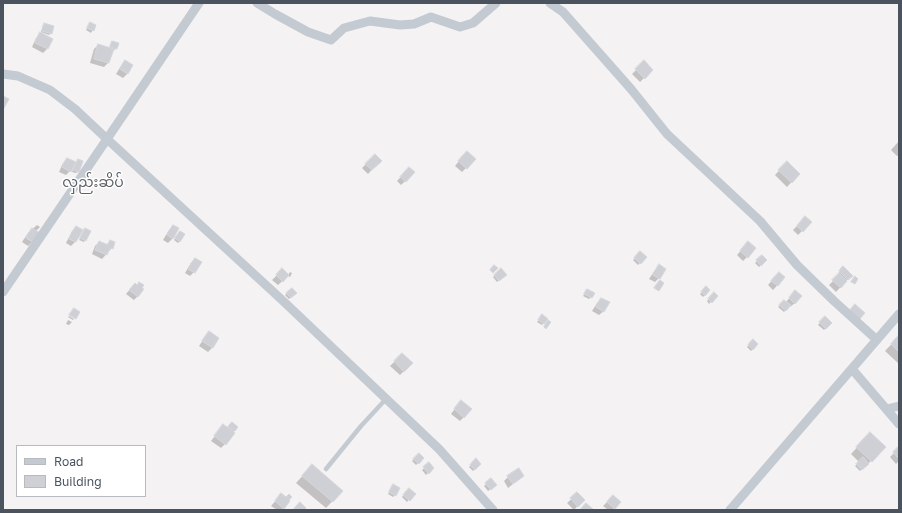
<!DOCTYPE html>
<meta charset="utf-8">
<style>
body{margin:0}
#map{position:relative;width:902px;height:513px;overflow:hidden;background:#f4f2f2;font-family:"Golos Text",sans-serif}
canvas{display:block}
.frame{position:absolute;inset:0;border:4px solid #4a535e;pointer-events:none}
.legend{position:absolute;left:16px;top:445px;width:130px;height:52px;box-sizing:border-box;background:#fff;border:1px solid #b7babf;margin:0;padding:5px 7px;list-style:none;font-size:12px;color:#4a535e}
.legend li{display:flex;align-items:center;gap:8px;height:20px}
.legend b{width:20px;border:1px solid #b7babf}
</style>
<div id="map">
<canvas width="902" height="513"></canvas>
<div class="frame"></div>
<ul class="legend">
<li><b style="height:5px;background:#c3cad2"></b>Road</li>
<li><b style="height:11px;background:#cfd0d6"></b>Building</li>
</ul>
</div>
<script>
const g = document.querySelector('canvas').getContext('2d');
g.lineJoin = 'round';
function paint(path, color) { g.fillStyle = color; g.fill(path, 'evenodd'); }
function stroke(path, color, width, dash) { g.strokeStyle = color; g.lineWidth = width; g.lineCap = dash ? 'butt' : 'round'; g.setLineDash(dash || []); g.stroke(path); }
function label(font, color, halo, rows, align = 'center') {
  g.font = font + ' "Golos Text","Noto Sans Myanmar",sans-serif'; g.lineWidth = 3; g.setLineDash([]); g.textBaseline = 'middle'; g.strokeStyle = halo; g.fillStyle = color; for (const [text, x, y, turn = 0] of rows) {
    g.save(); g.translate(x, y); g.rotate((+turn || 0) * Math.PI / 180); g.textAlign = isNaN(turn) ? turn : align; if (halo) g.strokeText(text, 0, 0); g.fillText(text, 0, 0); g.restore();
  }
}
paint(new Path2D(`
 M90,23L95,26L91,33L86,30Z
 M45,24L51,33L49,35L41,32L43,26Z
 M41,33L52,39L47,49L43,53L32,47L36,38Z
 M113,42L116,48L115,50L112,49L108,63L104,67L90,63L94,49L98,45L109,48L111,44Z
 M125,61L132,65L127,74L123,78L116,74L121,66Z
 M644,62L652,70L640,82L632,74Z
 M899,141V155L897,156L891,150Z
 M375,155L380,161L368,174L362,168Z
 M463,156L466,168L462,172L455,166Z
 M67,159L76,163L78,161L82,162L78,172L76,173L72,172L75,164L74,163L70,171L66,175L59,172L63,163Z
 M787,162L799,174L787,187L775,175Z
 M409,168L414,173L401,185L397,181Z
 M805,218L810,223L798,235L793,230Z
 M37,225L40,227L36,231L32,242L28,246L22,242L28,233Z
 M173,226L178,229L172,239L168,243L163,240L169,230Z
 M76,227L75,242L71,246L66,243L72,231Z
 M84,231L90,232L84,242L79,240Z
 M178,234L180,241L178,243L174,240Z
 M110,241L112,248L102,259L92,254L95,246L99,242L106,245Z
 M744,247L747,257L743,261L737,255Z
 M641,252L646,257L638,265L633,260Z
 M762,256L766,260L759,267L755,263Z
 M195,259L194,272L190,276L185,273L191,263Z
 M659,266V278L655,282L649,279L655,270Z
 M843,268L851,276L836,292L829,285L839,275L838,274Z
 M282,270L288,275L290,272L292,273L290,277L288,276L278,285L272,280Z
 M501,270L505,275L497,282L493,277Z
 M775,277L784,278L773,290L768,285Z
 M131,288L138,296L134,300L126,294Z
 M706,288L709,290L703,297L700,294Z
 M292,289L296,293L289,299L285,295Z
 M587,290L591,297L589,299L583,296Z
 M714,293L716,296L709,304L707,301Z
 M791,296L795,303L790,307L789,306L784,312L778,307L784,301L786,302Z
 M601,299L604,311L599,315L592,311L597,303Z
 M69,316L74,319L73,320L68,317Z
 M541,317L543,324L542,325L537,322Z
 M825,317L831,323L824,330L818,325Z
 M68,320L72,322L69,325L66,324Z
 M209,333L218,339L212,348L208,352L199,346L205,337Z
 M899,336V364L885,351Z
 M753,340L757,344L751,351L747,347Z
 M402,354L412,363L400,375L390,366Z
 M457,406L464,417L460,421L451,414Z
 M230,425L237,427L225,444L221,448L211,441L223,426L227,429Z
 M864,440L871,461L860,471L855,466L859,462L851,454Z
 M899,448V461L896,464L890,457Z
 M419,454L423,458L416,465L412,461Z
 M476,460L480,464L473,471L469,467Z
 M429,464L433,468L426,475L422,470Z
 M519,470L523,476L508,488L504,481L508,477Z
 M306,472L342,491L326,508L296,483Z
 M491,479L496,485L488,491L484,486Z
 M392,487L395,495L393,497L388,494Z
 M409,489L414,494L407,502L402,497Z
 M577,494L583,500L574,510L567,503Z
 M613,496L620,502L612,510H608L603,506Z
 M277,499H286L283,508L281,510H277L271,506Z`), '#0003');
const building = new Path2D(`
 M90,22L96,25L94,31L87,28Z
 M44,23L54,26L52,34L42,31Z
 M40,32L53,39L48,49L35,43Z
 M112,41L119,43L117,49L110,47Z
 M98,44L114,49L109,63L94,59Z
 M125,60L133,65L128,74L120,69Z
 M644,60L653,70L645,79L635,69Z
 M3,96L9,99L3,110Z
 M467,151L476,159L467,169L458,161Z
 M375,154L382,161L372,170L365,164Z
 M67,158L76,162L71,172L62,167Z
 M78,159L83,161L79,172L73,170Z
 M787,161L800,174L792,183L778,170Z
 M409,167L415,172L406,182L400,177Z
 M805,216L812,222L803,232L797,226Z
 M173,225L179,228L173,239L167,235Z
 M76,226L83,230L76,242L69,239Z
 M32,228L40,233L33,242L26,238Z
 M85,228L91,231L86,241L80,238Z
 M180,231L185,234L180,242L175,238Z
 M110,240L115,242L113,249L110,248L107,255L95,250L99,241L108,245Z
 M748,241L756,248L748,258L740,251Z
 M640,251L647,257L641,264L634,258Z
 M762,255L767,260L761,266L756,260Z
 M195,258L202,262L195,273L188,269Z
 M659,264L666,269L660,279L653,275Z
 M494,265L498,268L493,273L490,270Z
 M843,266L853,276L848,280L839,271Z
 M282,268L289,275L283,282L276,275Z
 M501,268L507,275L499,281L494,275Z
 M779,272L785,277L778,286L771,281Z
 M839,273L847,281L841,288L832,280Z
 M855,276L858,279L855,284L851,282Z
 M660,280L664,283L659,291L654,288Z
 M139,282L144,285L142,288L144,289L138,297L129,290L135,283L137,285Z
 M706,286L710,290L705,296L701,292Z
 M292,288L297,293L291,298L286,293Z
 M587,289L595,293L592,298L584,294Z
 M795,290L802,296L795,304L789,298Z
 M714,292L718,296L712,303L708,299Z
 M601,298L610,302L604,312L596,307Z
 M784,300L791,305L786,311L779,305Z
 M855,304L865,313L859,320L850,310Z
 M74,308L80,312L76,319L69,315Z
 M542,314L548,319L544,324L538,320Z
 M825,316L832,323L826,329L819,322Z
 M548,320L551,322L546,329L544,327Z
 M209,331L219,338L213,348L202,341Z
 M899,335V352L891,344Z
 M753,339L758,344L753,350L748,345Z
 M402,353L413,363L404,372L394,361Z
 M461,400L472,409L464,418L454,409Z
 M232,422L238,427L235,431L228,427Z
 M223,424L235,433L226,445L214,436Z
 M870,432L886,447L872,462L856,447Z
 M899,446V459L893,452Z
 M419,453L424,458L419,464L413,459Z
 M863,457L869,464L862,470L856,464Z
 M476,458L481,464L475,470L470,465Z
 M429,462L434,468L429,474L423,467Z
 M312,464L343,491L333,502L302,476Z
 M519,468L524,476L513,484L507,476Z
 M491,478L497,485L491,490L485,483Z
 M393,484L400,488L396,496L389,492Z
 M409,488L416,494L410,501L403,495Z
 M577,492L585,500L578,507L570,498Z
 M281,493L286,497L289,494L292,497L289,500L290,501L284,509L275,501Z
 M613,495L621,502L615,509L607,502Z
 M300,502L306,508L304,510H293Z
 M586,503L593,509L592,510H580Z`);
paint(building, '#cfd0d6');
stroke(building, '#d6d7dc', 1);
stroke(new Path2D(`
 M326,469L361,426L386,399`), '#c3cad2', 4.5);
stroke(new Path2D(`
 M199,3L107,139L281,299L439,449L493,510
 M257,3L275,14L308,32L331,40L344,28L370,21L400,25L414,24L431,17L460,27L473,23L496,3
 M550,3L563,12L631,89L667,134L760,221L797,265L834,301L877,340
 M3,74L18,76L50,90L75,109L107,139L3,292
 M852,369L899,424
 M887,409L899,406
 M730,510L899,314`), '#c3cad2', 9);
label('14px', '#5e6166', '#fff', [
 ["လှည်းဆိပ်",93,183]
]);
</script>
